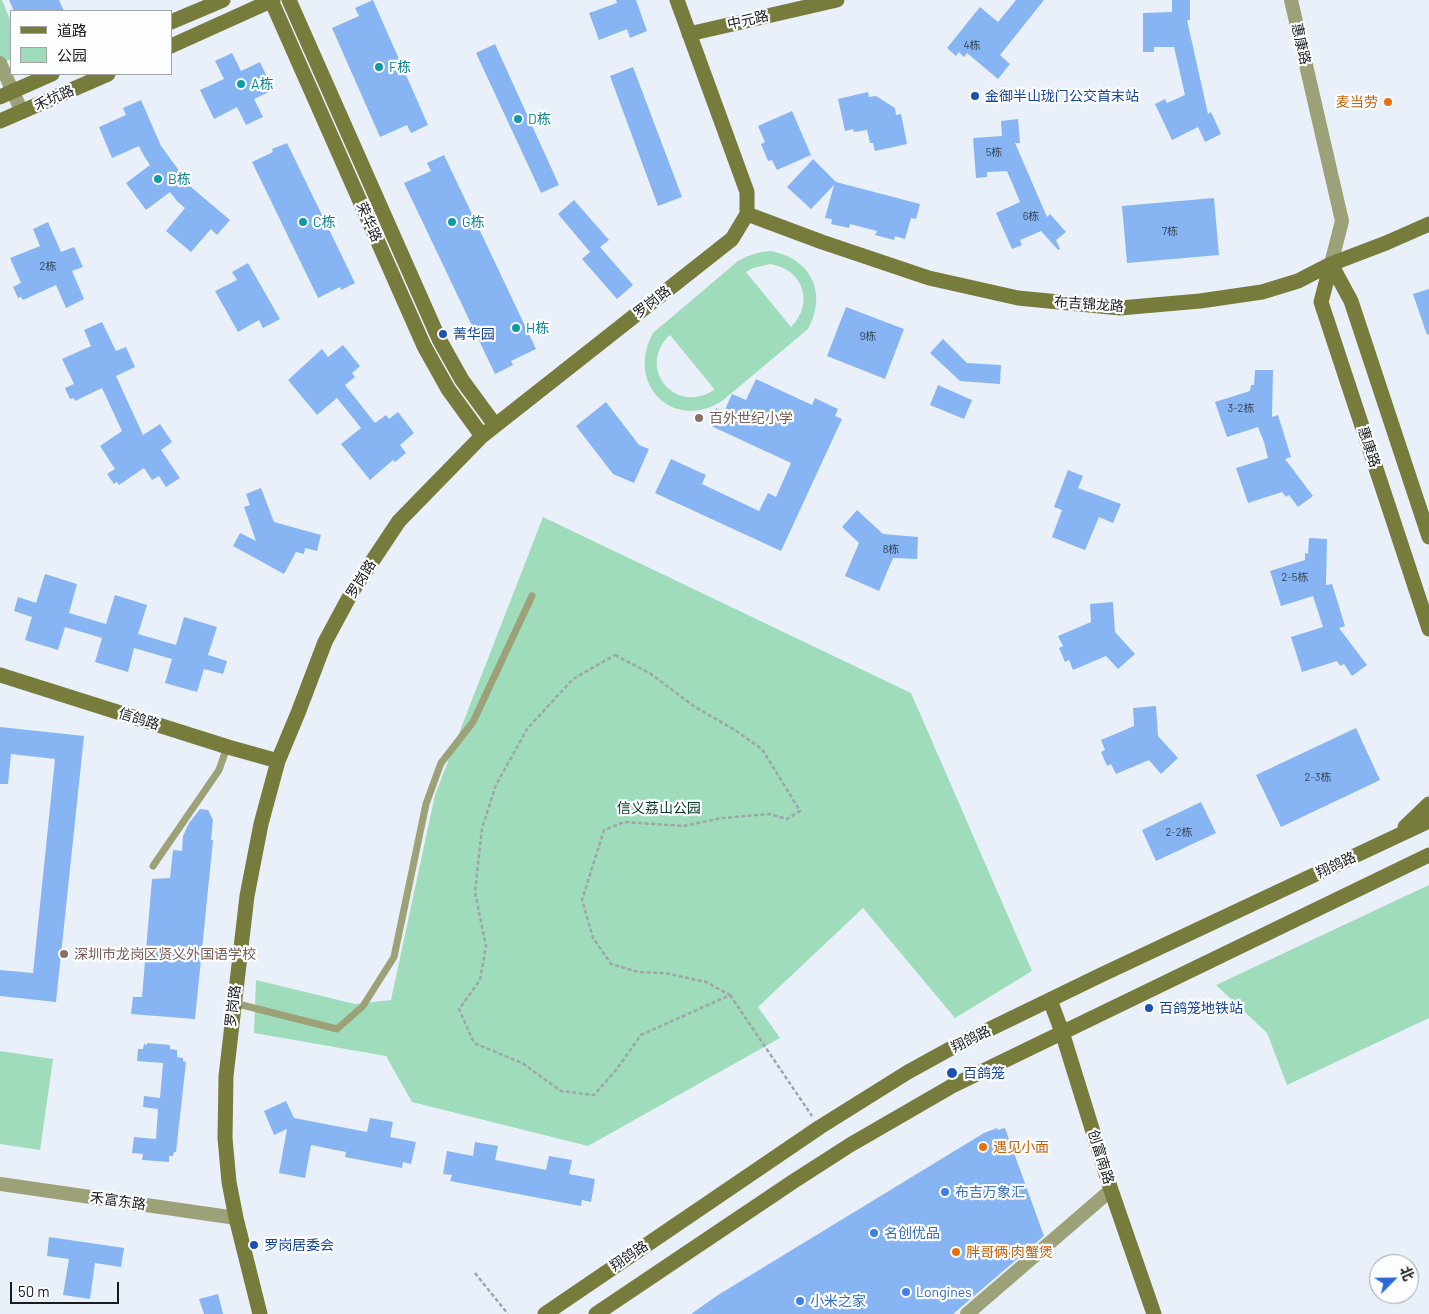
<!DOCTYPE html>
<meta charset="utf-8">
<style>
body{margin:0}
#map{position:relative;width:1429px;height:1314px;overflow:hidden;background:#e9f0f9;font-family:Barlow,"Noto Sans SC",sans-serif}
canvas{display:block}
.legend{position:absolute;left:10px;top:10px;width:162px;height:65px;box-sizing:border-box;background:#fbfdfe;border:1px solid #a1a3a4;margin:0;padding:6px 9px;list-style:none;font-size:15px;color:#191b1e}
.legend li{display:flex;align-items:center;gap:10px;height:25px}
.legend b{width:25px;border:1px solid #a1a3a4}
.north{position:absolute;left:1369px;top:1254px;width:50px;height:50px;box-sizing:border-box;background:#fbfdfe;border:1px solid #a1a3a4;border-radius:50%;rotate:67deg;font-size:14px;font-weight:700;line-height:20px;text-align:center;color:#191b1e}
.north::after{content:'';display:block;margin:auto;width:18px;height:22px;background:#2c6ad7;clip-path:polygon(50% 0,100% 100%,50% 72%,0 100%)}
.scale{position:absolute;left:10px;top:1282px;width:109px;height:22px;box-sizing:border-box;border:2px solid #191b1e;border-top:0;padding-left:6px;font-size:15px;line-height:18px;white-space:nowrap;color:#191b1e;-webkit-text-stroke:4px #fbfdfe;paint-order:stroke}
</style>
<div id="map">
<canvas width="1429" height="1314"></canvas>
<ul class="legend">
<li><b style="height:6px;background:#777b3b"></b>道路</li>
<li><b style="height:14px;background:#9fdcbc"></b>公园</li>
</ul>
<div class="north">北</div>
<div class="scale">50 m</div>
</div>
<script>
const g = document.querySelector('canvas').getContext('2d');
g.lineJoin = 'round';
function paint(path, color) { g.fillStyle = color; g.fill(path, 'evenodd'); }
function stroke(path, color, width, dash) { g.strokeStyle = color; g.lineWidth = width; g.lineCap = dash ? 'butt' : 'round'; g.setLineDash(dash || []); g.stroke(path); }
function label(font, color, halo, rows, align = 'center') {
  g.font = font + ' Barlow,"Noto Sans SC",sans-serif'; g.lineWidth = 4.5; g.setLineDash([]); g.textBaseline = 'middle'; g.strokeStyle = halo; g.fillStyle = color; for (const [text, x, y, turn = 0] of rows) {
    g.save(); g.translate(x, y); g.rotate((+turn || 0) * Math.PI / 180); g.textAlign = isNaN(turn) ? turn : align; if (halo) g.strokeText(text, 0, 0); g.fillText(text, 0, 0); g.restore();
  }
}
paint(new Path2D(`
 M0,0H2L11,22V59L0,64Z
 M770,251C811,258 828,293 808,329L722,401C673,432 625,384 653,333L738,261C749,255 758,252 770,251ZM770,264C803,269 815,303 791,327L746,272L753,268ZM670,335L715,390H714C674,416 636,366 670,335Z
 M543,517L911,693L1032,971L955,1018L863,908L758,1007L780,1038L588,1146L412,1102L386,1056L254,1033L256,980L355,1004L391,1000L435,795Z
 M1429,885V1018L1287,1085L1267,1033L1216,985Z
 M0,1051L53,1059L40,1150L0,1144Z`), '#9fdcbc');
paint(new Path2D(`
 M9,0H59L64,11H14Z
 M373,0L428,125L411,133L407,125L380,137L332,28L359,16L355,8Z
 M616,0H636L647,31L630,38L627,29L599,40L589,13L617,3Z
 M1016,0H1044L1000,55L1010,64L998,79L967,53L964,57L959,52L956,56L947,48L980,7L998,22Z
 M1172,0H1190V20H1187L1208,114L1211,112L1221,134L1205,142L1198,127L1172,140L1155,104L1165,99L1167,103L1185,95L1174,47H1154V52H1143V13L1172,12Z
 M495,44L559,185L541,193L476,53Z
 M232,53L241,71L260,62L273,90L254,99L263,117L246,125L237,107L214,119L200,90L224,79L215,61Z
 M633,67L682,197L658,206L610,76Z
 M868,92L869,97L876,96L895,108L896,115L901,114L907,144L875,151L873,143H870L867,130L854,132L853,129L845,131L838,99Z
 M141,100L161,146L191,187L230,220L217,235L211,229L191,252L166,231L185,208L177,201L170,192L146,210L126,183L150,165L144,156L139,146L112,158L99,127L126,115L123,108Z
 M792,111L811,155L777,170L772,160L768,161L761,144L765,142L758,126Z
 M1018,119L1020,143H1015L1047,217L1050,214L1066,232L1056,240L1060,249L1058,250L1041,231L1020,240L1022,245L1012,249L996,213L1020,202L1007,171L987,172V177L976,178L973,138L1002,136L1001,121Z
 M287,143L355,283L341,290L340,287L318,298L252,162L273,152L272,149Z
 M444,155L536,349L511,361L513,365L495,374L404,183L431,171L427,163Z
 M813,159L836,182L920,204L916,219L911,218L905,239L895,236L894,240L875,235L877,231L850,224L849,228L831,224L832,219L825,218L834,185L811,209L787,187Z
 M1214,198L1219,255L1127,263L1122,206Z
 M574,200L609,240L600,247L633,285L617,299L582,259L590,252L558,214Z
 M48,222L61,252L74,247L83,267L72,271L84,299L66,308L56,285L23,300L21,297L18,298L13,287L21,283L10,258L40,246L33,229Z
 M248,263L280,319L263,328L259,320L238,332L215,291L237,280L232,272Z
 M1429,289V334L1427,335L1413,294Z
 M846,307L904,329L885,379L827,356Z
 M102,322L116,351L126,347L135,367L116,376L143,435L160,424L172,442L161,450L180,478L166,487L159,476L152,480L144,468L119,485L117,482L114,484L107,474L115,469L100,446L122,431L102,388L75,401L74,398L70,399L65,388L74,384L62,359L91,346L84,330Z
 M943,339L967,363L1001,365L1000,384L960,381L930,353Z
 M343,345L360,366L352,373L355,377L345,385L375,423L386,415L389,419L398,412L414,433L400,445L406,453L395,462L393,460L370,480L341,444L361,428L337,398L317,415L288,380L322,349L328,357Z
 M1255,370H1273L1272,417L1278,415L1291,457L1285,459L1313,496L1298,507L1289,495L1286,497L1282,492L1248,503L1236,468L1268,458L1264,442L1258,427L1227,437L1215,402L1250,391L1251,385H1254Z
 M756,379L812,405L815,398L838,409L835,416L842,419L781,551L655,493L671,459L706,475L702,484L759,511L768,493L776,497L791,463L709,425L716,408L724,412L732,394L746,400Z
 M938,385L972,400L964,419L930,405Z
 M606,402L639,445L649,449L634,483L613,474L576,426Z
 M1068,470L1083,476L1078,488L1121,504L1113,523L1099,517L1085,550L1052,537L1062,510L1054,507Z
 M261,488L274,522L321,535L317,551L305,548L304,554L296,552L284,574L233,546L240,533L256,541L244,507L250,505L246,494Z
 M857,510L883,534L918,537L917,559L893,558L879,591L845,576L859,543L842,527Z
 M1309,538L1327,539L1326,585L1332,584L1345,626L1339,628L1367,665L1352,676L1344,664L1340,666L1337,661L1302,672L1291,637L1323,627L1313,596L1281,606L1270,571L1305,560V553L1308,554Z
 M45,574L77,584L69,613L106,624L115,595L147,605L138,634L176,645L184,617L217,627L208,655L227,661L223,674L204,669L197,692L165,683L172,659L134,648L128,672L95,662L102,638L65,627L58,650L25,640L32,617L14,611L18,597L36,603Z
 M1113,602L1115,632L1135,654L1118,669L1106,656L1073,670L1069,660L1065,662L1059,648L1063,646L1058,636L1091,622L1090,604Z
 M1156,706L1158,736L1178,758L1161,774L1149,760L1116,774L1111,764L1107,766L1101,752L1105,750L1101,740L1134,726L1133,708Z
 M0,727L84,736L56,1002L0,996V970L33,973L55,759L11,754L8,784H0Z
 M1356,728L1380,780L1281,827L1256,775Z
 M1201,802L1216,833L1156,861L1142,830Z
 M200,809L208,810L213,820L211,840H213L195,1019L131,1014L133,997H142L152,879L170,878L173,850L182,851L183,836L189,823Z
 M147,1043L170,1045V1049L177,1050V1057L183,1058V1061L186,1062L176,1152H174L173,1156H169V1162L142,1160L143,1154L132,1153L134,1137L156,1139L158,1109L143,1107L144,1096L160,1098L163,1063L137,1061L138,1049H143L144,1044L147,1045Z
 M286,1101L294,1118L367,1132L370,1118L393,1122L390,1137L416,1142L411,1164L403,1162L402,1168L345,1157L346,1152L311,1145L305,1178L279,1173L287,1129L274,1135L264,1111Z
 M997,1128L998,1130L1005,1128L1044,1236L953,1314H691L718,1295L984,1133Z
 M475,1142L498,1146L495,1160L521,1165L546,1170L549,1156L572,1160L569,1174L595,1179L591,1202L582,1200L581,1206L450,1181L452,1175L443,1174L447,1151L473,1156Z
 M49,1237L124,1248L121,1267L95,1263L90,1299L63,1295L69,1259L47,1256Z
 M218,1294L223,1314H204L199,1299Z`), '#87b5f3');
stroke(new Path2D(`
 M615,655L651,674L695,707L735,730L762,749L800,811L787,819L769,814L722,818L684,826L624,822L604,830L582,900L593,938L611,964L638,972L665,973L706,982L730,995L641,1035L616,1070L594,1095L561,1091L522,1063L474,1043L459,1009L480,980L486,946L475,892L482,828L496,785L527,729L573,679Z
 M730,995L812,1116
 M475,1273L508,1314`), '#9fa4ab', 2.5, [4, 2.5]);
stroke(new Path2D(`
 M153,866L219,770L227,747
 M234,1003L337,1029L363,1006L394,957L426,804L441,763L473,722L532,596`), '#9da178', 7);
stroke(new Path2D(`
 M1291,0L1342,221L1331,264
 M0,63L22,112
 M0,1184L236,1218
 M967,1314L1111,1190`), '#9da178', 14);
stroke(new Path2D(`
 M271,0L424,346L448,389L482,436
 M289,0L439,339L462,380L495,425
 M171,22L223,0
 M689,34L837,0
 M171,46L273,0
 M0,97L52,74
 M0,121L108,74
 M747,214L822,242L929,278L1018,298L1120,308L1200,301L1262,292L1298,281L1331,264L1386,243L1429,224
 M1331,264L1321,302L1429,629
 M1331,264L1351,301L1429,537
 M0,675L228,747L278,761
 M1405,827L1429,804
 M1050,1000L1062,1032L1111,1190L1154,1314
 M260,1314L236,1218L229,1182L225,1138L226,1076L247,896L261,824L278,761L298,713L325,642L353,590L399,521L482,436L732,239L747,214V192L677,0
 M545,1314L820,1127L908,1072L957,1045L1101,975L1429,821
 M596,1314L794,1181L850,1145L952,1086L1429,855`), '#777b3b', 15);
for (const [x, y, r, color] of [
 [379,67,5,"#0f9aa8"],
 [241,84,5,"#0f9aa8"],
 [975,96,5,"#1a4fb4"],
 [1388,102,5,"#e8710a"],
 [518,119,5,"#0f9aa8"],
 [158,179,5,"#0f9aa8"],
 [303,222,5,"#0f9aa8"],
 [452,222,5,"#0f9aa8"],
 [516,328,5,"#0f9aa8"],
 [443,334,5,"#1a4fb4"],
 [699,418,5,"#8d6e63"],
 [64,954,5,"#8d6e63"],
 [1149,1008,5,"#1a4fb4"],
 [952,1073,6,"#1a4fb4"],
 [983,1147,5,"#e8710a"],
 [945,1192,5,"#3f7fe0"],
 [874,1233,5,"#3f7fe0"],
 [254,1245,5,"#1a4fb4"],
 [956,1252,5,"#e8710a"],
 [906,1292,5,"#3f7fe0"],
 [800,1301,5,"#3f7fe0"]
]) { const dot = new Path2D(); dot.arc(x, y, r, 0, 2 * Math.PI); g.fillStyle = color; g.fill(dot); stroke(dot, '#fbfdfe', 2); }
label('11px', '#344253', null, [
 ["4栋",972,45],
 ["5栋",994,152],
 ["6栋",1031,216],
 ["7栋",1170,231],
 ["2栋",48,266],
 ["9栋",868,336],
 ["3-2栋",1241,408],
 ["8栋",891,549],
 ["2-5栋",1295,577],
 ["2-3栋",1318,777],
 ["2-2栋",1179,832]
]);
label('14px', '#191b1e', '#fbfdfe', [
 ["中元路",748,20,-13],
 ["惠康路",1301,44,77],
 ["禾坑路",54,98,-24],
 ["荣华路",369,222,66],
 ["罗岗路",652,302,-38],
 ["布吉锦龙路",1089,304,4],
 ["惠康路",1369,447,72],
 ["罗岗路",361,579,-58],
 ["信鸽路",139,719,17],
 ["翔鸽路",1336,865,-25],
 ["罗岗路",233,1006,-83],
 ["翔鸽路",971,1039,-26],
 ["创富南路",1101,1157,73],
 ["禾富东路",118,1201,8],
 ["翔鸽路",629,1256,-34]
]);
label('14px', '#0d838f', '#fbfdfe', [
 ["F栋",389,67],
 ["A栋",251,84],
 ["D栋",528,119],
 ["B栋",168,179],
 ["C栋",313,222],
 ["G栋",462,222],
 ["H栋",526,328]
], 'left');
label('14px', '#164399', '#fbfdfe', [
 ["金御半山珑门公交首末站",985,96],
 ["菁华园",453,334],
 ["百鸽笼地铁站",1159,1008],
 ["百鸽笼",963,1073],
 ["罗岗居委会",264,1245]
], 'left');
label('14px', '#c56008', '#fbfdfe', [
 ["麦当劳",1378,102,"right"],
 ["遇见小面",993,1147],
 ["胖哥俩·肉蟹煲",966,1252]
], 'left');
label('14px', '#785e54', '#fbfdfe', [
 ["百外世纪小学",709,418],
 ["深圳市龙岗区贤义外国语学校",74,954]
], 'left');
label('14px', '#083a25', '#fbfdfe', [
 ["信义荔山公园",659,808]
]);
label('14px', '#366cbe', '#fbfdfe', [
 ["布吉万象汇",955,1192],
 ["名创优品",884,1233],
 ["Longines",916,1292],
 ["小米之家",810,1301]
], 'left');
</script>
